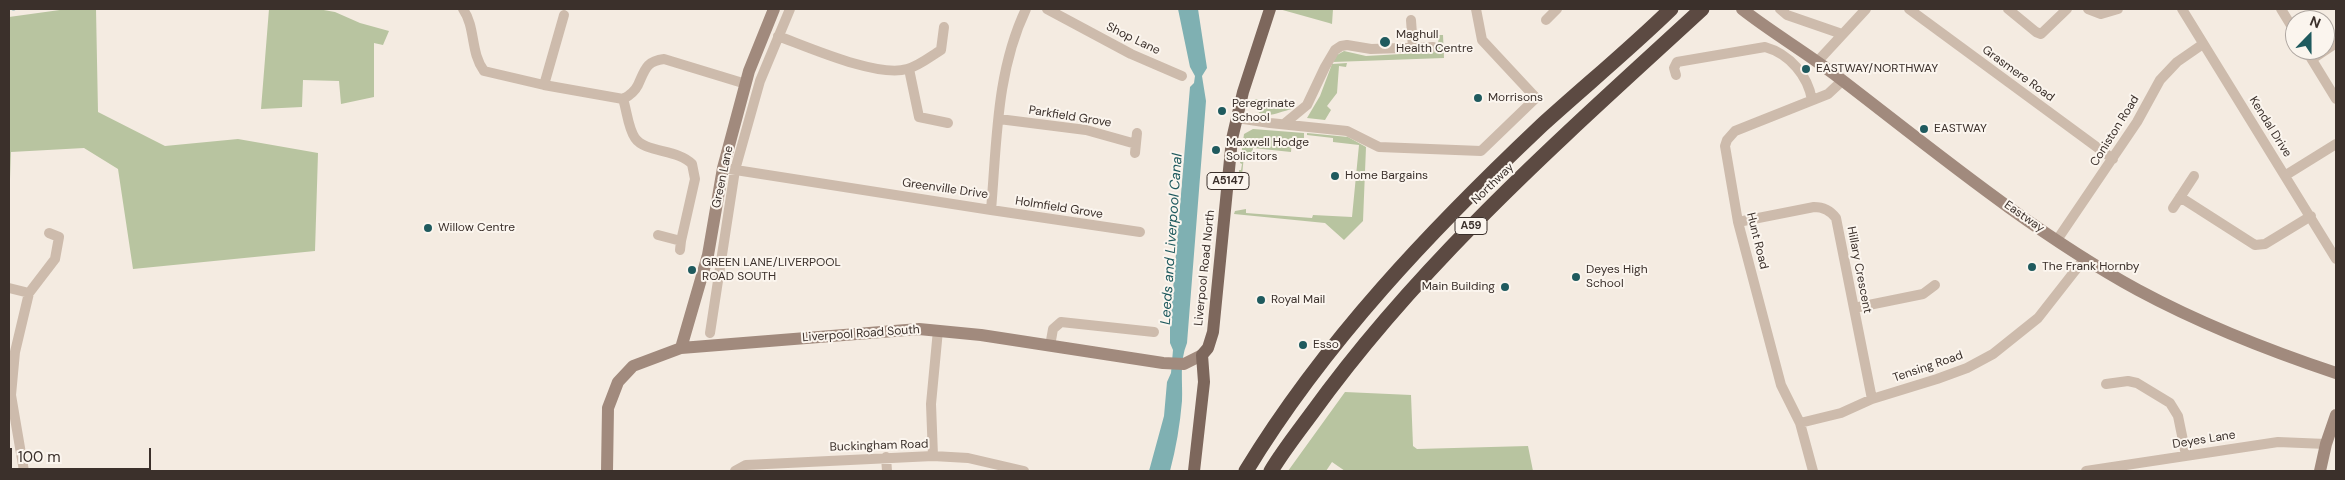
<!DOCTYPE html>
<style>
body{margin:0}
#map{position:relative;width:2345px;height:480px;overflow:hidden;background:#f4ebe1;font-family:"DM Sans",sans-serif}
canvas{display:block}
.frame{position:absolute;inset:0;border:10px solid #3b302b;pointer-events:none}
.north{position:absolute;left:2285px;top:10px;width:50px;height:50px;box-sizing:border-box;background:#fbf5ee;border:1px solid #aea6a0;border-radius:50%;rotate:22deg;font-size:14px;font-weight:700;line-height:20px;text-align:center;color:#3b302b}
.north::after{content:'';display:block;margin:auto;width:18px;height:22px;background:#1f5a5e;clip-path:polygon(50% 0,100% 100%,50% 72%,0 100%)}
.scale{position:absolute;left:10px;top:448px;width:141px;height:22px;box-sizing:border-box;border:2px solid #3b302b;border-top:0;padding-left:6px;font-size:15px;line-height:18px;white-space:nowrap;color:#3b302b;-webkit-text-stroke:4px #fbf5ee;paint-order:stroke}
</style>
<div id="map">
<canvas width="2345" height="480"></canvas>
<div class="frame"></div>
<div class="north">N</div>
<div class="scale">100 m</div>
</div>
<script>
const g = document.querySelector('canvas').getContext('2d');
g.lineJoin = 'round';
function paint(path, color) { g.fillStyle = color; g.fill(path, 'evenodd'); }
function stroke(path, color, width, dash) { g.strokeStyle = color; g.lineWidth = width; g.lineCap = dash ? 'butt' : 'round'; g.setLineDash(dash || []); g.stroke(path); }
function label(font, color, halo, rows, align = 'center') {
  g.font = font + ' "DM Sans",sans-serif'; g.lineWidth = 4; g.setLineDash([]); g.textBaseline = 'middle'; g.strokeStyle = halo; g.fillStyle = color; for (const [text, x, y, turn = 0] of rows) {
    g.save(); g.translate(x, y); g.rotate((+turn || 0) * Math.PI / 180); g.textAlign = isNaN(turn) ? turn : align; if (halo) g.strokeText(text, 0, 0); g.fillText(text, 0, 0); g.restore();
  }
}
paint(new Path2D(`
 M67,9H96L98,112L165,146L238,139L318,153L315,251L133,269L118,169L84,148L11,152L9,206V17Z
 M269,9H318L335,12L360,23L389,31L383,45L374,43V97L341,104L339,81L303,80L302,107L261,109Z
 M1279,9H1333L1332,24L1329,23Z
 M1439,35H1443L1444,58L1333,62L1337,55L1344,51L1366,56L1437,52Z
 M1347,63L1346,67L1339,66L1337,93L1327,106L1331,110L1325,120L1307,118L1320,96L1332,64Z
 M1255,99L1292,109C1278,112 1263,122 1253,106Z
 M1253,129L1304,133V138L1292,139L1291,152L1253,148L1252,155H1244L1242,176H1239V170H1241L1242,164L1240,163L1244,134Z
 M1307,133L1348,137L1366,147L1363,221L1344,240L1325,223L1234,214L1235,211L1246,209V213L1312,218L1313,215L1352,217L1359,145L1333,142V138L1307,135Z
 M1345,392L1411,395L1413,446L1417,449L1528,446L1533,471H1345L1332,462L1326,471H1288Z`), '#b8c4a0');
paint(new Path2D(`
 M1178,9H1198L1207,68L1202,76L1206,101L1187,343C1179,362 1183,382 1182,401C1180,425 1176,448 1170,471H1149L1164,416L1167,382L1171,373L1173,350L1170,343V325L1190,87L1194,83L1195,76L1190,67Z`), '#7fb0b2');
stroke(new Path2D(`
 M13,9H14`), '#7fb0b2', 3);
stroke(new Path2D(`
 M463,9C476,28 470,52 484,71L544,85
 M1047,9L1131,54L1182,76
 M1780,9L1787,15L1842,34
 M1909,9L2113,159
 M2008,9L2036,32L2041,34L2067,9
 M2088,9L2101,14L2118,9
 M2182,9L2336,259
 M2281,9L2295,32
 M564,15L544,85L623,99C629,96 635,91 638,85C645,70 646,61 664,59L746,84
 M1411,20L1413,48
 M1546,20L1557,9
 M778,36C808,47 878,78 907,69C919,66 931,56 941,50L944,27
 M2306,50L2336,99
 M2312,59L2336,43
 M1817,62L1866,9
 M909,69L919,117L948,123
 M1676,75L1674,68L1677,62L1765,47C1790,54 1808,76 1812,100
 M623,99C627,111 628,128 635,138C645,153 678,149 692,164L695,179L681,241
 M1237,118L1270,123L1347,131L1379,147L1481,151L1536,98L1482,40L1476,9
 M999,119L1086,130L1136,144
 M1284,124L1307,105L1325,67L1335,50L1341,46L1347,45L1371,49L1433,47
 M1135,153L1137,133
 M723,168L991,210C997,141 996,72 1026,9
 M2286,175L2336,144
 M2180,197L2255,245L2265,244L2311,216
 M2173,208L2194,176
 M991,210L1140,232
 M1738,222L1814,207C1823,207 1830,210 1836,218L1872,399
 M658,235L681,241L680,250
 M2057,240L2137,122L2160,80L2177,62L2203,44
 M9,288L29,293
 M1854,308L1923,294L1935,285
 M710,333L735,170L760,81L790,9
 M1050,346L1053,329L1061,322L1154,332
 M2106,384L2128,381L2137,383L2170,403L2178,416L2186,455
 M1800,423L1841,413L1872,399L1937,379L1967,368L1993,354L2038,318L2085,258
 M933,456L931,404L938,330
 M886,457L887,471
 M24,471L11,395L15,352L29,293L55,259L59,237L49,233
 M735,471L746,465L933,456L968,458L1024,471
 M1813,471L1800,423L1781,385L1738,222L1725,146L1727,140L1735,131L1828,94L1842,81
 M2086,471L2278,442L2326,444`), '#cdbbac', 10);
stroke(new Path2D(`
 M1742,9C1771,32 1804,51 1834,74C1932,149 2029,230 2138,290C2203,325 2267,350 2336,373
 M681,348L708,255L723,168L749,71L774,9
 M607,471L608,408L618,382L633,366L681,348L919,329L981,335L1163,363L1184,364L1202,355
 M2320,471L2326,444L2336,415`), '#a18a7d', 12);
stroke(new Path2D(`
 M1194,471L1204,382L1202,355L1208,348L1213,332L1232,139L1243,92L1270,9`), '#7d675c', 12);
stroke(new Path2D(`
 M1246,471C1325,341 1432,229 1542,125C1585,86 1630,49 1671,9
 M1271,471C1283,451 1298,432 1312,413C1422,260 1564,136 1702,9`), '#5c4a42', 15);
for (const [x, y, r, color] of [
 [1385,42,6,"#1f5a5e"],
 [1806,69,5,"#1f5a5e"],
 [1478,98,5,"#1f5a5e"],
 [1222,111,5,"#1f5a5e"],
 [1924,129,5,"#1f5a5e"],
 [1216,150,5,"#1f5a5e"],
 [1335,176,5,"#1f5a5e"],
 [428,228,5,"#1f5a5e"],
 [2032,267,5,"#1f5a5e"],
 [692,270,5,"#1f5a5e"],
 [1576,277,5,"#1f5a5e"],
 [1505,287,5,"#1f5a5e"],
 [1261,300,5,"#1f5a5e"],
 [1303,345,5,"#1f5a5e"]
]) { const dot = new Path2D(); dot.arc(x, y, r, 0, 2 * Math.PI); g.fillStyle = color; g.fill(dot); stroke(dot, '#fbf5ee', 2); }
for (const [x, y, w] of [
 [1228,181,42],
 [1471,226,32]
]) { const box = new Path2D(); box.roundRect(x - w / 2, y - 8.5, w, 17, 4); g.fillStyle = '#fbf5ee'; g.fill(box); stroke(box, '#3b302b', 1); }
label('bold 11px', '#3b302b', null, [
 ["A5147",1228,181],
 ["A59",1471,226]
]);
label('12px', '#3b302b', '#fbf5ee', [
 ["Maghull",1396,35],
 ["Health Centre",1396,49],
 ["EASTWAY/NORTHWAY",1816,69],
 ["Morrisons",1488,98],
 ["Peregrinate",1232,104],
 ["School",1232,118],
 ["EASTWAY",1934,129],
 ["Maxwell Hodge",1226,143],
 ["Solicitors",1226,157],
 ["Home Bargains",1345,176],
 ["Willow Centre",438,228],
 ["GREEN LANE/LIVERPOOL",702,263],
 ["ROAD SOUTH",702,277],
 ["The Frank Hornby",2042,267],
 ["Deyes High",1586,270],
 ["School",1586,284],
 ["Main Building",1495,287,"right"],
 ["Royal Mail",1271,300],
 ["Esso",1313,345]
], 'left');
label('12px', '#3b302b', '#fbf5ee', [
 ["Shop Lane",1133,39,26],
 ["Grasmere Road",2018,74,36],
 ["Parkfield Grove",1070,117,9],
 ["Kendal Drive",2270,127,58],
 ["Coniston Road",2115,131,-58],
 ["Green Lane",723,177,-78],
 ["Northway",1493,184,-44],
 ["Greenville Drive",945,189,8],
 ["Holmfield Grove",1059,208,9],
 ["Eastway",2024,217,35],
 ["Hunt Road",1757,241,76],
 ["Liverpool Road North",1205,268,-84],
 ["Hillary Crescent",1859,270,79],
 ["Liverpool Road South",861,334,-4],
 ["Tensing Road",1928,367,-19],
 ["Deyes Lane",2204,440,-9],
 ["Buckingham Road",879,446,-2]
]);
label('italic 14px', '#1f5a5e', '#fbf5ee', [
 ["Leeds and Liverpool Canal",1172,239,-86]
]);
</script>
